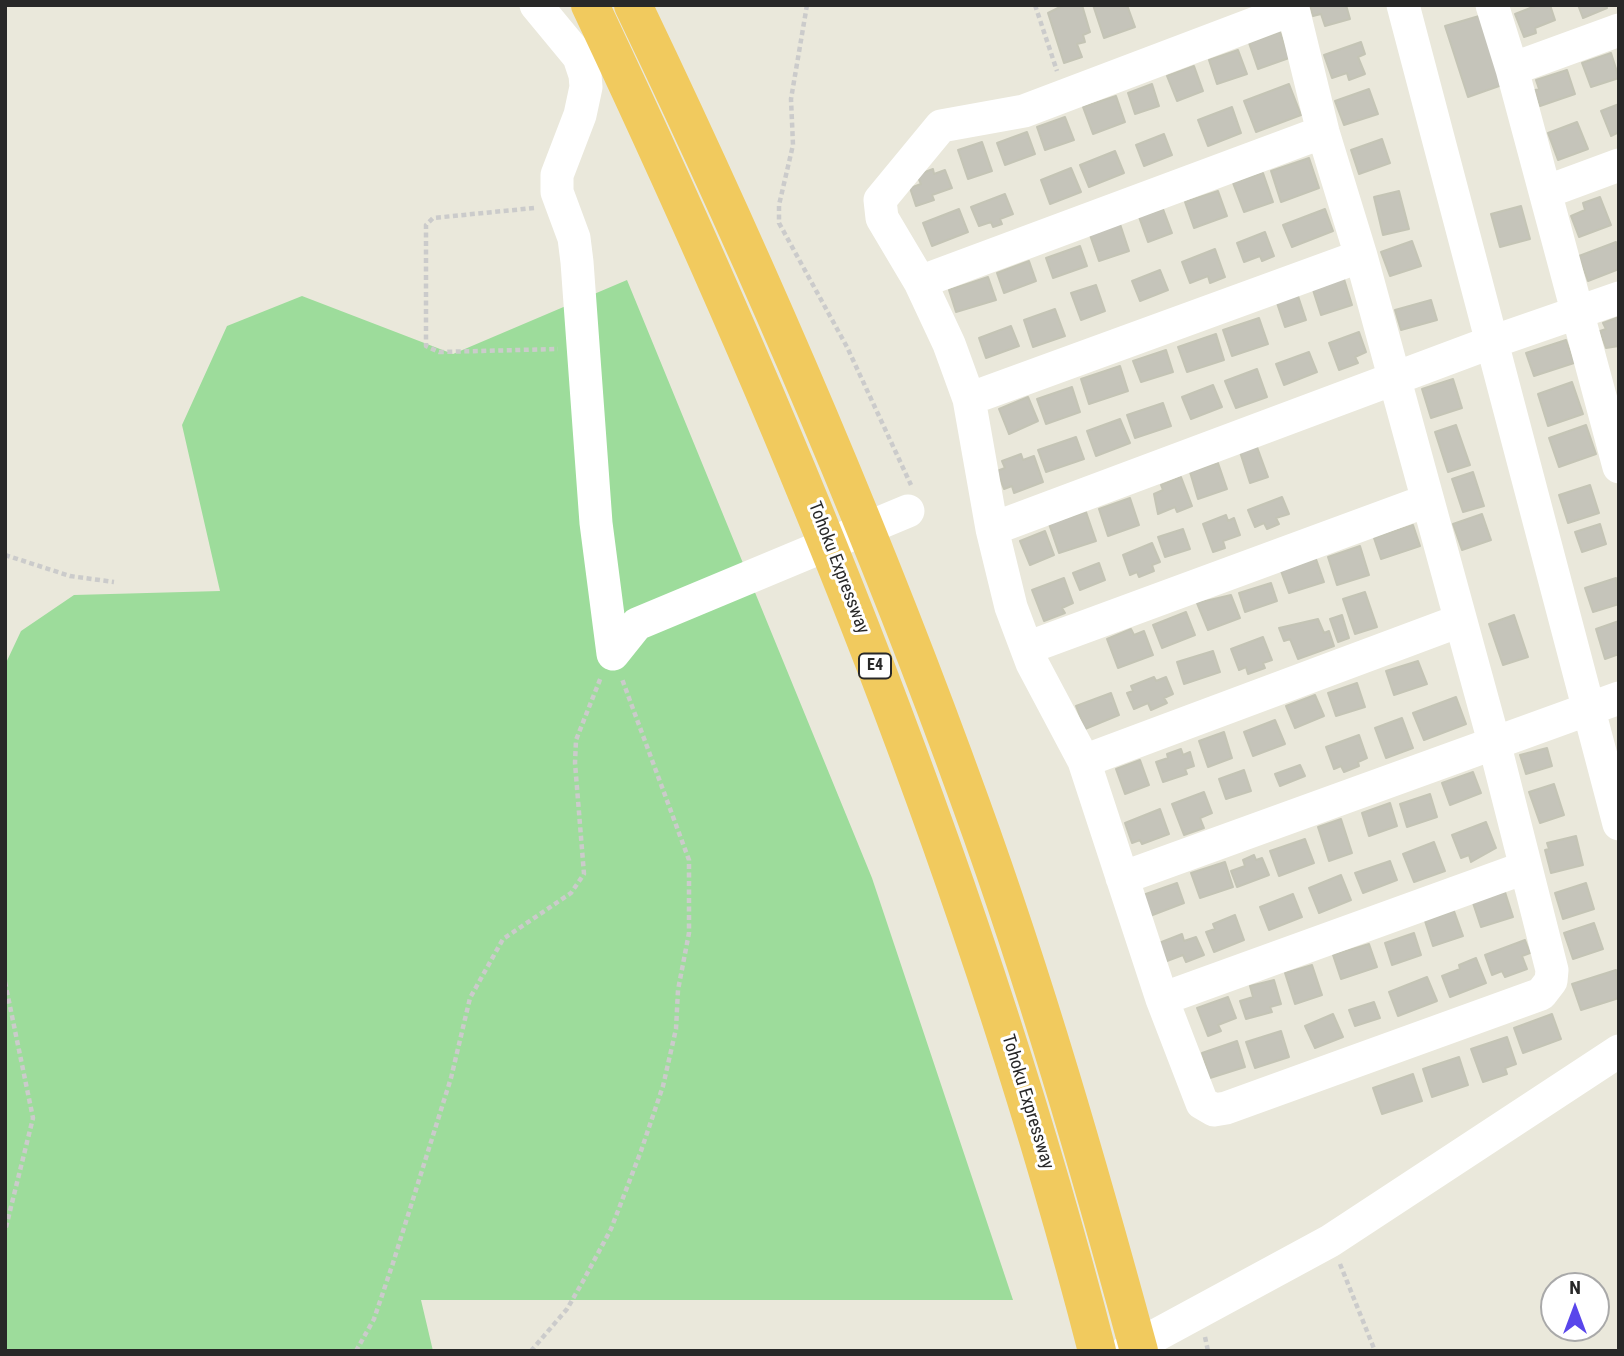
<!DOCTYPE html>
<style>
body{margin:0}
#map{position:relative;width:1624px;height:1356px;overflow:hidden;background:#eae8db;font-family:"Roboto Condensed",sans-serif}
canvas{display:block}
.frame{position:absolute;inset:0;border:7px solid #282828;pointer-events:none}
.north{position:absolute;left:1540px;top:1272px;width:70px;height:70px;box-sizing:border-box;background:#fff;border:2px solid #a9a9a9;border-radius:50%;rotate:0deg;font-size:19px;font-weight:700;line-height:28px;text-align:center;color:#282828}
.north::after{content:'';display:block;margin:auto;width:24px;height:32px;background:#5946eb;clip-path:polygon(50% 0,100% 100%,50% 72%,0 100%)}
</style>
<div id="map">
<canvas width="1624" height="1356"></canvas>
<div class="frame"></div>
<div class="north">N</div>
</div>
<script>
const g = document.querySelector('canvas').getContext('2d');
g.lineJoin = 'round';
function paint(path, color) { g.fillStyle = color; g.fill(path, 'evenodd'); }
function stroke(path, color, width, dash) { g.strokeStyle = color; g.lineWidth = width; g.lineCap = dash ? 'butt' : 'round'; g.setLineDash(dash || []); g.stroke(path); }
function label(font, color, halo, rows, align = 'center') {
  g.font = font + ' "Roboto Condensed",sans-serif'; g.lineWidth = 6; g.setLineDash([]); g.textBaseline = 'middle'; g.strokeStyle = halo; g.fillStyle = color; for (const [text, x, y, turn = 0] of rows) {
    g.save(); g.translate(x, y); g.rotate((+turn || 0) * Math.PI / 180); g.textAlign = isNaN(turn) ? turn : align; if (halo) g.strokeText(text, 0, 0); g.fillText(text, 0, 0); g.restore();
  }
}
paint(new Path2D(`
 M627,280L872,878L1013,1300H421L433,1351H5V665L21,631L74,595L220,591L182,425L227,326L302,296L453,354Z`), '#9ddc9b');
const building = new Path2D(`
 M1064,5H1082L1090,32L1083,35L1085,42L1077,44L1082,57L1064,63L1048,13Z
 M1093,5H1127L1135,27L1104,38Z
 M1310,5H1346L1350,19L1325,26L1321,14L1313,16Z
 M1538,5H1550L1555,20L1535,28L1536,33L1524,37L1515,14Z
 M1578,5H1606L1607,8L1583,18Z
 M1479,16L1502,85L1468,97L1445,26Z
 M1280,32L1289,58L1258,69L1249,43Z
 M1361,42L1365,54L1358,57L1365,74L1349,80L1347,73L1332,78L1324,55Z
 M1238,50L1247,74L1217,84L1209,60Z
 M1611,53L1619,78L1591,87L1582,63Z
 M1194,66L1203,91L1177,101L1167,76Z
 M1567,70L1575,94L1540,106L1535,90L1539,89L1536,80Z
 M1152,84L1159,106L1135,114L1128,93Z
 M1289,84L1301,115L1256,132L1244,101Z
 M1369,89L1378,114L1344,125L1335,101Z
 M1116,96L1125,122L1093,134L1083,107Z
 M1619,104V132L1611,136L1601,111Z
 M1232,107L1241,133L1208,146L1198,120Z
 M1065,117L1074,140L1045,150L1037,127Z
 M1577,122L1588,149L1558,160L1548,133Z
 M1027,132L1035,154L1005,165L997,143Z
 M1164,134L1172,155L1144,166L1136,145Z
 M1382,139L1390,163L1359,174L1351,150Z
 M982,142L992,171L968,179L958,150Z
 M1115,151L1124,173L1089,187L1080,165Z
 M1309,158L1319,188L1281,202L1271,171Z
 M1071,168L1081,192L1050,204L1041,180Z
 M933,169L934,174L945,170L952,188L932,195L934,200L916,206L910,188L921,184L917,175Z
 M1263,173L1273,202L1244,212L1233,183Z
 M1218,191L1227,216L1194,228L1185,202Z
 M1399,191L1409,229L1383,235L1374,197Z
 M1005,194L1013,214L1000,219L1002,224L993,227L991,222L979,226L971,207Z
 M1600,197L1611,225L1579,237L1571,216L1585,210L1583,203Z
 M1521,206L1530,239L1500,247L1491,214Z
 M959,209L968,232L932,246L923,223Z
 M1163,209L1172,233L1148,242L1139,217Z
 M1325,209L1333,231L1292,247L1283,225Z
 M1120,224L1129,251L1099,261L1090,235Z
 M1265,232L1274,256L1262,261L1260,256L1244,262L1237,243Z
 M1412,241L1421,266L1390,276L1381,252Z
 M1616,242L1619,269L1588,281L1579,256Z
 M1080,246L1087,266L1053,278L1046,258Z
 M1215,249L1225,277L1210,283L1208,276L1190,283L1182,262Z
 M1029,261L1036,281L1004,293L997,273Z
 M1160,270L1168,290L1140,301L1132,281Z
 M988,277L996,300L956,312L949,290Z
 M1344,279L1352,305L1321,315L1313,290Z
 M1096,285L1105,311L1081,320L1071,293Z
 M1298,296L1306,320L1285,327L1277,303Z
 M1431,300L1437,320L1401,330L1395,310Z
 M1055,309L1065,336L1033,347L1024,320Z
 M1619,317V346L1606,348L1600,331L1606,329L1603,323Z
 M1259,318L1268,344L1232,356L1223,330Z
 M1011,326L1019,346L986,358L979,338Z
 M1359,332L1366,352L1355,357L1358,363L1339,370L1329,343Z
 M1216,334L1224,360L1187,372L1178,347Z
 M1566,340L1574,363L1534,376L1526,353Z
 M1166,350L1173,372L1141,382L1133,361Z
 M1309,352L1317,372L1284,385L1276,364Z
 M1120,366L1128,391L1089,404L1081,379Z
 M1257,369L1267,397L1236,408L1225,381Z
 M1453,379L1462,408L1431,418L1422,389Z
 M1572,382L1583,414L1548,426L1538,394Z
 M1213,385L1222,407L1191,419L1182,397Z
 M1072,387L1080,412L1046,424L1037,399Z
 M1028,397L1038,421L1009,434L999,409Z
 M1163,403L1171,426L1135,438L1127,415Z
 M1120,419L1130,443L1096,456L1087,431Z
 M1456,425L1470,465L1448,472L1435,432Z
 M1586,425L1596,454L1559,467L1549,438Z
 M1076,437L1084,459L1046,472L1038,450Z
 M1257,447L1268,477L1250,483L1240,452Z
 M1021,454L1023,460L1034,456L1043,482L1014,493L1012,486L1004,489L997,471L1005,468L1002,461Z
 M1218,463L1227,489L1198,499L1190,472Z
 M1473,472L1484,506L1463,512L1452,479Z
 M1181,477L1192,506L1177,512L1175,507L1158,514L1154,494L1163,490L1161,485Z
 M1590,485L1599,513L1568,523L1559,495Z
 M1282,497L1289,514L1276,518L1279,524L1267,529L1264,523L1255,527L1248,510Z
 M1130,498L1139,525L1108,536L1099,509Z
 M1086,512L1096,541L1059,553L1049,524Z
 M1482,514L1491,540L1462,550L1453,524Z
 M1226,515L1228,521L1234,518L1240,535L1223,541L1225,548L1213,552L1203,524Z
 M1600,524L1606,544L1582,552L1575,532Z
 M1413,525L1420,546L1381,559L1374,538Z
 M1183,529L1190,549L1165,557L1158,537Z
 M1045,531L1054,555L1030,565L1020,541Z
 M1152,543L1160,562L1152,565L1154,571L1139,577L1137,572L1130,575L1123,555Z
 M1360,546L1369,575L1337,585L1328,557Z
 M1316,559L1324,582L1289,593L1281,571Z
 M1099,563L1105,580L1080,590L1073,573Z
 M1064,578L1073,603L1062,608L1065,613L1044,621L1032,590Z
 M1616,578L1619,604L1593,612L1585,588Z
 M1271,583L1277,601L1245,612L1239,593Z
 M1365,592L1377,627L1355,634L1343,599Z
 M1231,595L1240,618L1208,630L1197,603Z
 M1186,612L1195,635L1162,648L1153,625Z
 M1342,615L1349,638L1338,642L1330,619Z
 M1514,615L1528,657L1503,665L1489,624Z
 M1318,619L1324,633L1329,631L1334,646L1298,659L1290,639L1284,641L1279,628Z
 M1619,621V654L1605,659L1596,629Z
 M1131,629L1134,635L1144,631L1153,655L1118,668L1107,639Z
 M1263,637L1272,660L1263,663L1265,668L1248,674L1246,667L1239,670L1231,649Z
 M1213,651L1220,672L1184,684L1177,662Z
 M1418,661L1427,684L1394,695L1386,671Z
 M1154,677L1156,681L1166,677L1173,694L1164,698L1167,703L1151,710L1148,703L1134,709L1127,693L1133,691L1131,686Z
 M1357,683L1365,707L1336,716L1328,693Z
 M1111,693L1119,715L1085,729L1076,706Z
 M1315,695L1324,716L1295,728L1286,706Z
 M1456,697L1466,724L1424,740L1413,713Z
 M1402,718L1413,748L1386,758L1375,728Z
 M1275,720L1285,744L1253,756L1244,732Z
 M1224,732L1232,758L1208,767L1199,741Z
 M1359,735L1367,758L1358,762L1359,766L1344,772L1341,766L1334,769L1326,747Z
 M1547,748L1552,766L1526,774L1520,755Z
 M1181,749L1183,755L1190,752L1194,766L1185,769L1187,774L1163,782L1156,762L1168,758L1167,754Z
 M1140,760L1149,785L1125,794L1116,769Z
 M1300,765L1305,776L1280,786L1275,774Z
 M1244,770L1251,791L1226,799L1219,779Z
 M1473,772L1481,793L1450,805L1442,783Z
 M1554,784L1564,815L1540,823L1529,792Z
 M1204,792L1212,813L1200,818L1204,828L1184,835L1172,804Z
 M1430,794L1437,817L1407,827L1400,804Z
 M1390,803L1397,826L1369,836L1362,813Z
 M1160,809L1169,834L1142,844L1140,840L1132,843L1125,823Z
 M1341,819L1352,853L1329,861L1318,827Z
 M1486,822L1496,848L1471,862L1469,855L1461,858L1452,835Z
 M1576,836L1583,865L1551,873L1545,850L1549,849L1547,843Z
 M1305,839L1314,863L1279,876L1270,851Z
 M1434,842L1445,871L1414,882L1403,854Z
 M1254,855L1256,860L1262,858L1269,875L1237,887L1231,871L1245,866L1243,860Z
 M1390,861L1397,880L1363,893L1355,873Z
 M1225,862L1233,887L1200,898L1191,873Z
 M1341,875L1351,900L1319,913L1309,888Z
 M1177,883L1184,903L1150,916L1143,895Z
 M1586,883L1594,909L1563,919L1555,893Z
 M1505,892L1513,917L1481,927L1473,903Z
 M1293,894L1302,917L1269,930L1260,907Z
 M1454,911L1463,936L1433,946L1425,921Z
 M1235,915L1244,940L1214,952L1206,932L1215,929L1213,924Z
 M1594,923L1603,949L1573,959L1564,933Z
 M1414,933L1421,955L1392,965L1385,943Z
 M1182,934L1184,941L1196,937L1204,955L1186,962L1183,955L1167,961L1159,943Z
 M1525,940L1530,953L1522,956L1527,969L1505,977L1502,971L1492,975L1485,955Z
 M1369,944L1377,967L1341,979L1333,955Z
 M1476,958L1486,983L1450,997L1442,976L1460,969L1459,965Z
 M1312,965L1322,995L1295,1004L1285,973Z
 M1616,970L1619,998L1581,1010L1572,984Z
 M1427,977L1437,1001L1398,1016L1389,992Z
 M1274,980L1281,1004L1270,1007L1272,1012L1246,1019L1240,1001L1253,997L1250,986Z
 M1228,997L1236,1018L1218,1025L1221,1031L1208,1036L1197,1008Z
 M1374,1002L1380,1018L1355,1026L1349,1010Z
 M1333,1014L1343,1037L1315,1048L1305,1026Z
 M1552,1014L1561,1039L1523,1053L1514,1028Z
 M1281,1031L1289,1057L1255,1068L1246,1042Z
 M1507,1037L1516,1064L1505,1068L1507,1074L1483,1082L1471,1049Z
 M1237,1041L1245,1067L1210,1078L1202,1053Z
 M1459,1057L1468,1085L1432,1097L1423,1069Z
 M1413,1074L1422,1101L1382,1114L1373,1088Z`);
paint(building, '#c5c4ba');
stroke(building, '#c4c4b5', 2);
stroke(new Path2D(`
 M807,5L791,99L793,145L779,205V223L847,347L911,485
 M1035,5L1057,71
 M534,208L433,218L426,225V346L439,352L558,349
 M5,555L70,576L114,582
 M5,982L33,1118L5,1231
 M1340,1264L1375,1351
 M1205,1337L1208,1351
 M356,1351L374,1319L393,1263L451,1078L470,998L503,939L571,893L584,874L575,763L576,740L601,677
 M531,1351L567,1309L582,1283L611,1229L641,1151L663,1086L676,1029L678,990L689,933V860L622,679`), '#cbcbcb', 4.5, [5, 3.5]);
stroke(new Path2D(`
 M536,5L579,57L585,75L586,87L580,115L557,175V192L574,238L577,262L596,523L613,654
 M1292,5L1323,132L1361,256L1494,742L1552,970L1551,981L1541,994L1226,1108L1214,1110L1202,1103L1162,999L1084,761L1032,663L1011,607L992,529L969,399L949,344L920,282L882,218L880,200L941,126L1024,111L1293,9
 M1403,5L1619,824
 M1492,5L1512,69L1619,467
 M1512,69L1619,30
 M1554,189L1619,165
 M920,282L1323,132
 M969,399L1361,256
 M992,529L1492,342L1619,298
 M1027,648L1426,501
 M613,654L637,624L908,511
 M1084,761L1459,621
 M1122,878L1619,698
 M1162,999L1524,868
 M1127,1351L1330,1241L1619,1051`), '#fff', 33);
stroke(new Path2D(`
 M590,5C795,439 977,885 1097,1351
 M633,5C758,266 873,532 971,804C1036,983 1089,1167 1139,1351`), '#f1ca5e', 38);
for (const [x, y, w] of [
 [875,666,32]
]) { const box = new Path2D(); box.roundRect(x - w / 2, y - 12.5, w, 25, 5); g.fillStyle = '#fff'; g.fill(box); stroke(box, '#282828', 2); }
label('bold 16px', '#282828', null, [
 ["E4",875,666]
]);
label('18px', '#282828', '#fff', [
 ["Tohoku Expressway",838,568,69],
 ["Tohoku Expressway",1027,1102,73]
]);
</script>
